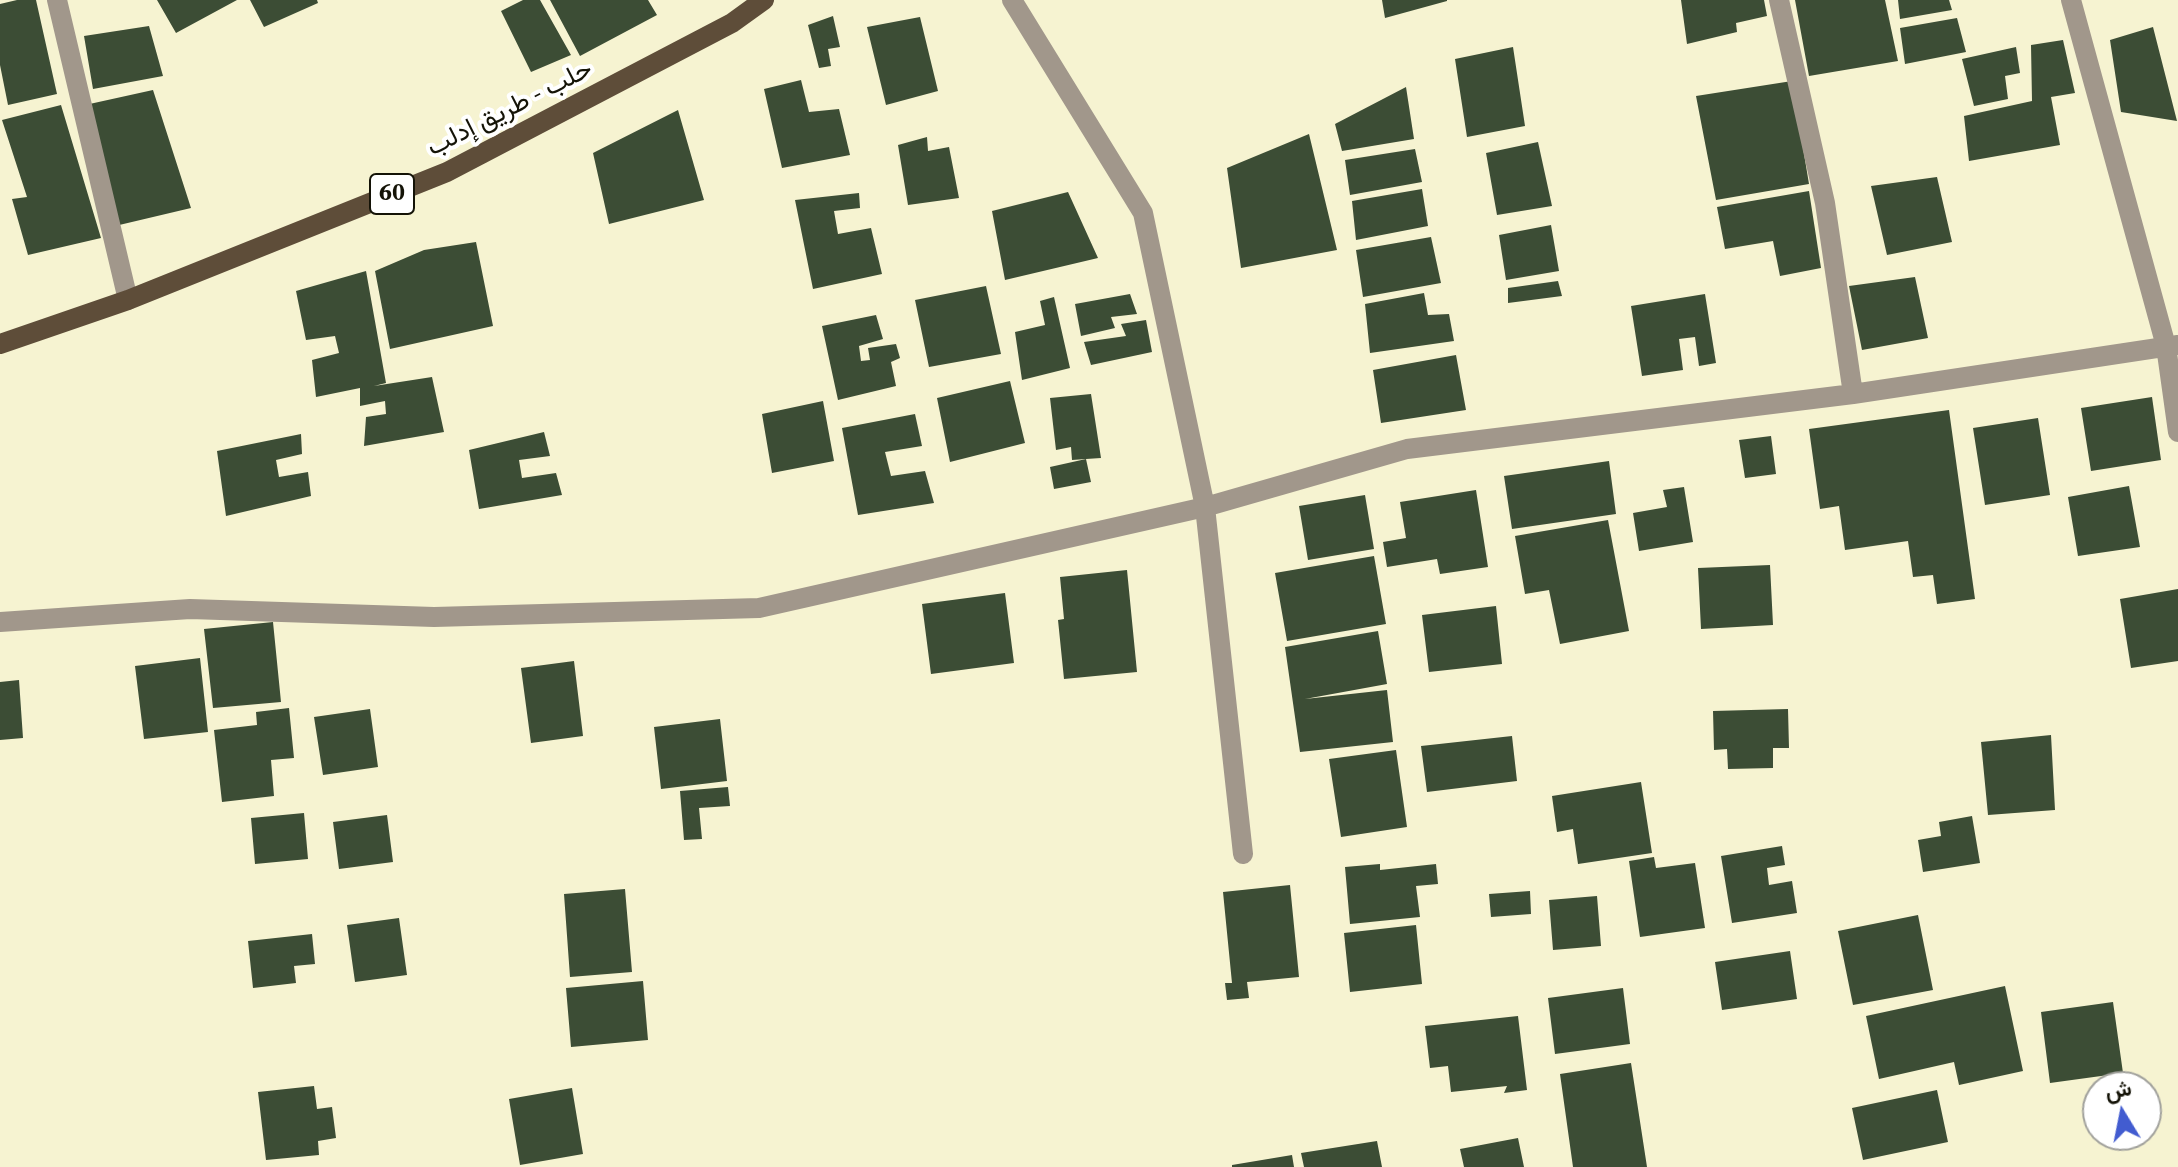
<!DOCTYPE html>
<meta charset="utf-8">
<style>
body{margin:0}
#map{position:relative;width:2178px;height:1167px;overflow:hidden;background:#f6f3d1;font-family:"Source Serif 4",Vazirmatn,serif}
canvas{display:block}
.north{position:absolute;left:2082px;top:1071px;width:80px;height:80px;box-sizing:border-box;background:#fff;border:2px solid #a1a19c;border-radius:50%;rotate:350deg;font-size:22px;font-weight:700;line-height:32px;text-align:center;color:#141307}
.north::after{content:'';display:block;margin:auto;width:28px;height:36px;background:#425cd0;clip-path:polygon(50% 0,100% 100%,50% 72%,0 100%)}
</style>
<div id="map">
<canvas width="2178" height="1167"></canvas>
<div class="north">ش</div>
</div>
<script>
const g = document.querySelector('canvas').getContext('2d');
g.lineJoin = 'round';
function paint(path, color) { g.fillStyle = color; g.fill(path, 'evenodd'); }
function stroke(path, color, width, dash) { g.strokeStyle = color; g.lineWidth = width; g.lineCap = dash ? 'butt' : 'round'; g.setLineDash(dash || []); g.stroke(path); }
function label(font, color, halo, rows, align = 'center') {
  g.font = font + ' "Source Serif 4",Vazirmatn,serif'; g.lineWidth = 8; g.setLineDash([]); g.textBaseline = 'middle'; g.strokeStyle = halo; g.fillStyle = color; for (const [text, x, y, turn = 0] of rows) {
    g.save(); g.translate(x, y); g.rotate((+turn || 0) * Math.PI / 180); g.textAlign = isNaN(turn) ? turn : align; if (halo) g.strokeText(text, 0, 0); g.fillText(text, 0, 0); g.restore();
  }
}
paint(new Path2D(`
 M17,0H36L57,94L8,105L0,65V4Z
 M157,0H237L176,33Z
 M250,0H317L318,3L264,27Z
 M523,0H540L571,55L531,72L501,11Z
 M550,0H648L657,15L580,56Z
 M1382,0H1447V1L1385,18Z
 M1681,0H1764L1767,16L1736,23L1737,32L1687,44Z
 M1795,0H1885L1898,61L1809,76Z
 M1898,0H1949L1952,10L1900,19Z
 M833,16L840,47L828,49L831,66L819,68L808,25Z
 M920,17L938,91L886,105L867,27Z
 M1957,18L1966,52L1905,64L1900,28Z
 M149,26L163,76L93,89L84,36Z
 M2153,27L2177,121L2121,112L2110,40Z
 M2063,40L2075,93L2051,97L2060,145L1969,161L1964,116L2032,101L2031,45Z
 M1513,47L1525,126L1467,137L1455,59Z
 M2016,47L2020,73L2005,76L2008,99L1974,106L1962,59Z
 M801,80L809,112L839,109L850,155L782,168L764,89Z
 M1792,81L1809,184L1716,200L1696,96Z
 M1406,87L1414,139L1342,151L1335,124Z
 M153,90L191,208L115,226L85,105Z
 M61,105L101,238L28,255L12,199L27,197L2,120Z
 M678,110L704,200L609,224L593,153Z
 M1309,134L1337,250L1241,268L1227,168Z
 M927,137L928,151L949,147L959,198L908,205L898,145Z
 M1538,142L1552,206L1497,215L1486,153Z
 M1415,149L1422,182L1350,195L1345,160Z
 M1937,177L1952,242L1887,255L1871,186Z
 M1422,189L1428,226L1356,240L1352,201Z
 M1809,191L1821,268L1780,276L1773,241L1725,249L1717,207Z
 M1068,192L1098,258L1005,280L992,211Z
 M859,193L860,208L834,211L838,234L871,228L882,274L813,289L795,200Z
 M1551,225L1559,271L1506,280L1499,235Z
 M1431,237L1441,283L1363,297L1356,250Z
 M476,242L493,326L390,349L375,271L424,250Z
 M366,271L386,383L374,386L432,377L444,432L364,446L366,417L386,414L385,401L360,406V388L316,397L312,360L339,353L335,336L306,340L296,291Z
 M1915,277L1928,338L1862,350L1849,286Z
 M1558,281L1562,296L1508,303V288Z
 M986,286L1001,354L929,367L915,300Z
 M1424,293L1428,315L1449,314L1454,341L1370,353L1365,304Z
 M1130,294L1137,314L1111,317L1115,328L1081,336L1075,304Z
 M1705,294L1716,363L1699,366L1695,337L1679,339L1683,370L1642,376L1631,306Z
 M1054,297L1070,368L1022,380L1015,332L1045,325L1040,301Z
 M876,315L883,339L859,346L861,361L870,360L868,348L896,344L900,358L891,362L896,386L838,400L822,326Z
 M1146,320L1152,352L1091,365L1084,342L1126,336L1121,324Z
 M1456,355L1466,410L1381,423L1373,370Z
 M1010,381L1025,443L950,462L937,398Z
 M1091,394L1101,458L1086,459L1091,482L1054,489L1050,467L1086,459L1072,460L1071,447L1056,450L1050,398Z
 M2152,397L2161,460L2091,471L2081,408Z
 M823,401L834,461L772,473L762,414Z
 M1949,410L1975,599L1937,604L1933,575L1913,577L1908,541L1845,550L1839,506L1820,509L1809,429Z
 M915,414L922,446L885,452L891,476L925,471L934,503L858,515L842,428Z
 M2038,418L2050,495L1985,505L1973,428Z
 M544,432L550,456L519,460L522,478L556,473L562,495L479,509L469,450Z
 M301,434L302,454L276,460L279,477L308,472L311,496L226,516L217,451Z
 M1771,436L1776,474L1745,478L1739,440Z
 M1609,461L1616,514L1512,529L1504,476Z
 M2129,486L2140,547L2078,556L2068,497Z
 M1684,487L1693,542L1639,551L1633,513L1667,507L1663,490Z
 M1476,490L1488,567L1440,574L1437,559L1387,567L1383,542L1406,538L1400,502Z
 M1365,495L1374,549L1308,560L1299,506Z
 M1608,520L1629,631L1560,644L1549,590L1525,594L1515,536Z
 M1374,556L1386,624L1287,641L1275,573Z
 M1770,565L1773,625L1701,629L1698,568Z
 M1127,570L1137,672L1064,679L1058,620L1064,619L1060,577Z
 M2178,589V661L2131,668L2120,599Z
 M1005,593L1014,663L931,674L922,604Z
 M1496,606L1502,664L1429,672L1422,615Z
 M273,622L281,702L213,708L204,629Z
 M1378,631L1387,684L1305,699L1387,690L1393,742L1300,752L1285,647Z
 M200,658L208,732L144,739L135,666Z
 M574,661L583,736L531,743L521,668Z
 M19,680L23,738L0,740V682Z
 M289,708L294,758L271,760L274,796L222,802L214,730L257,725L256,712Z
 M370,709L378,767L323,775L314,717Z
 M1788,709L1789,748H1773V768L1728,769L1727,749L1714,750L1713,711Z
 M720,719L727,781L661,789L654,727Z
 M2051,735L2055,810L1988,815L1981,742Z
 M1512,736L1517,781L1427,792L1421,746Z
 M1396,750L1407,827L1341,837L1329,759Z
 M1641,782L1652,853L1578,864L1573,829L1557,832L1552,796Z
 M728,787L730,806L699,808L702,839L684,840L680,791Z
 M304,813L308,859L255,864L251,818Z
 M387,815L393,862L339,869L333,822Z
 M1972,816L1980,863L1923,872L1918,840L1941,836L1939,822Z
 M1782,846L1785,865L1767,868L1769,885L1792,881L1797,913L1732,923L1721,856Z
 M1654,857L1656,868L1695,863L1705,928L1640,937L1629,861Z
 M1380,864V870L1436,864L1438,884L1416,886L1420,917L1350,924L1345,867Z
 M1290,885L1299,977L1247,982L1249,998L1227,1000L1225,983H1232L1223,892Z
 M625,889L632,972L570,977L564,894Z
 M1530,891L1531,914L1491,917L1489,894Z
 M1597,896L1601,946L1553,950L1549,900Z
 M1918,915L1933,990L1853,1005L1838,931Z
 M399,918L407,975L355,982L347,925Z
 M1416,925L1422,984L1350,992L1344,933Z
 M312,934L315,964L294,966L296,983L253,988L248,941Z
 M1790,951L1797,999L1722,1010L1715,962Z
 M643,981L648,1040L571,1047L566,988Z
 M2005,986L2023,1071L1959,1085L1954,1062L1879,1079L1866,1016Z
 M1623,988L1630,1044L1555,1054L1548,998Z
 M2113,1002L2123,1073L2050,1083L2041,1012Z
 M1518,1016L1527,1090L1504,1093L1507,1086L1451,1092L1448,1066L1430,1068L1425,1026Z
 M1631,1063L1647,1167H1573L1560,1074Z
 M314,1086L317,1109L332,1107L336,1138L318,1141L319,1155L266,1160L258,1092Z
 M572,1088L583,1154L520,1165L509,1099Z
 M1937,1090L1948,1142L1863,1160L1852,1108Z
 M1518,1138L1524,1167H1464L1460,1149Z
 M1377,1141L1382,1167H1304L1301,1153Z
 M1292,1155L1294,1167H1232V1165Z`), '#3c4d35');
stroke(new Path2D(`
 M57,0L128,300
 M1012,0L1143,213L1205,507L1243,854
 M1779,0L1825,203L1853,394
 M2071,0L2166,346L2178,432
 M0,622L190,609L434,617L759,608L1205,507L1407,449L1853,394L2178,345`), '#a1978b', 20);
stroke(new Path2D(`
 M0,344L128,300L447,172L732,23L764,0`), '#5e4d39', 20);
for (const [x, y, w] of [
 [392,194,44]
]) { const box = new Path2D(); box.roundRect(x - w / 2, y - 20, w, 40, 6); g.fillStyle = '#fff'; g.fill(box); stroke(box, '#141307', 2); }
label('bold 24px', '#141307', null, [
 ["60",392,194]
]);
label('26px', '#141307', '#fff', [
 ["حلب - طريق إدلب",510,109,-27]
]);
</script>
